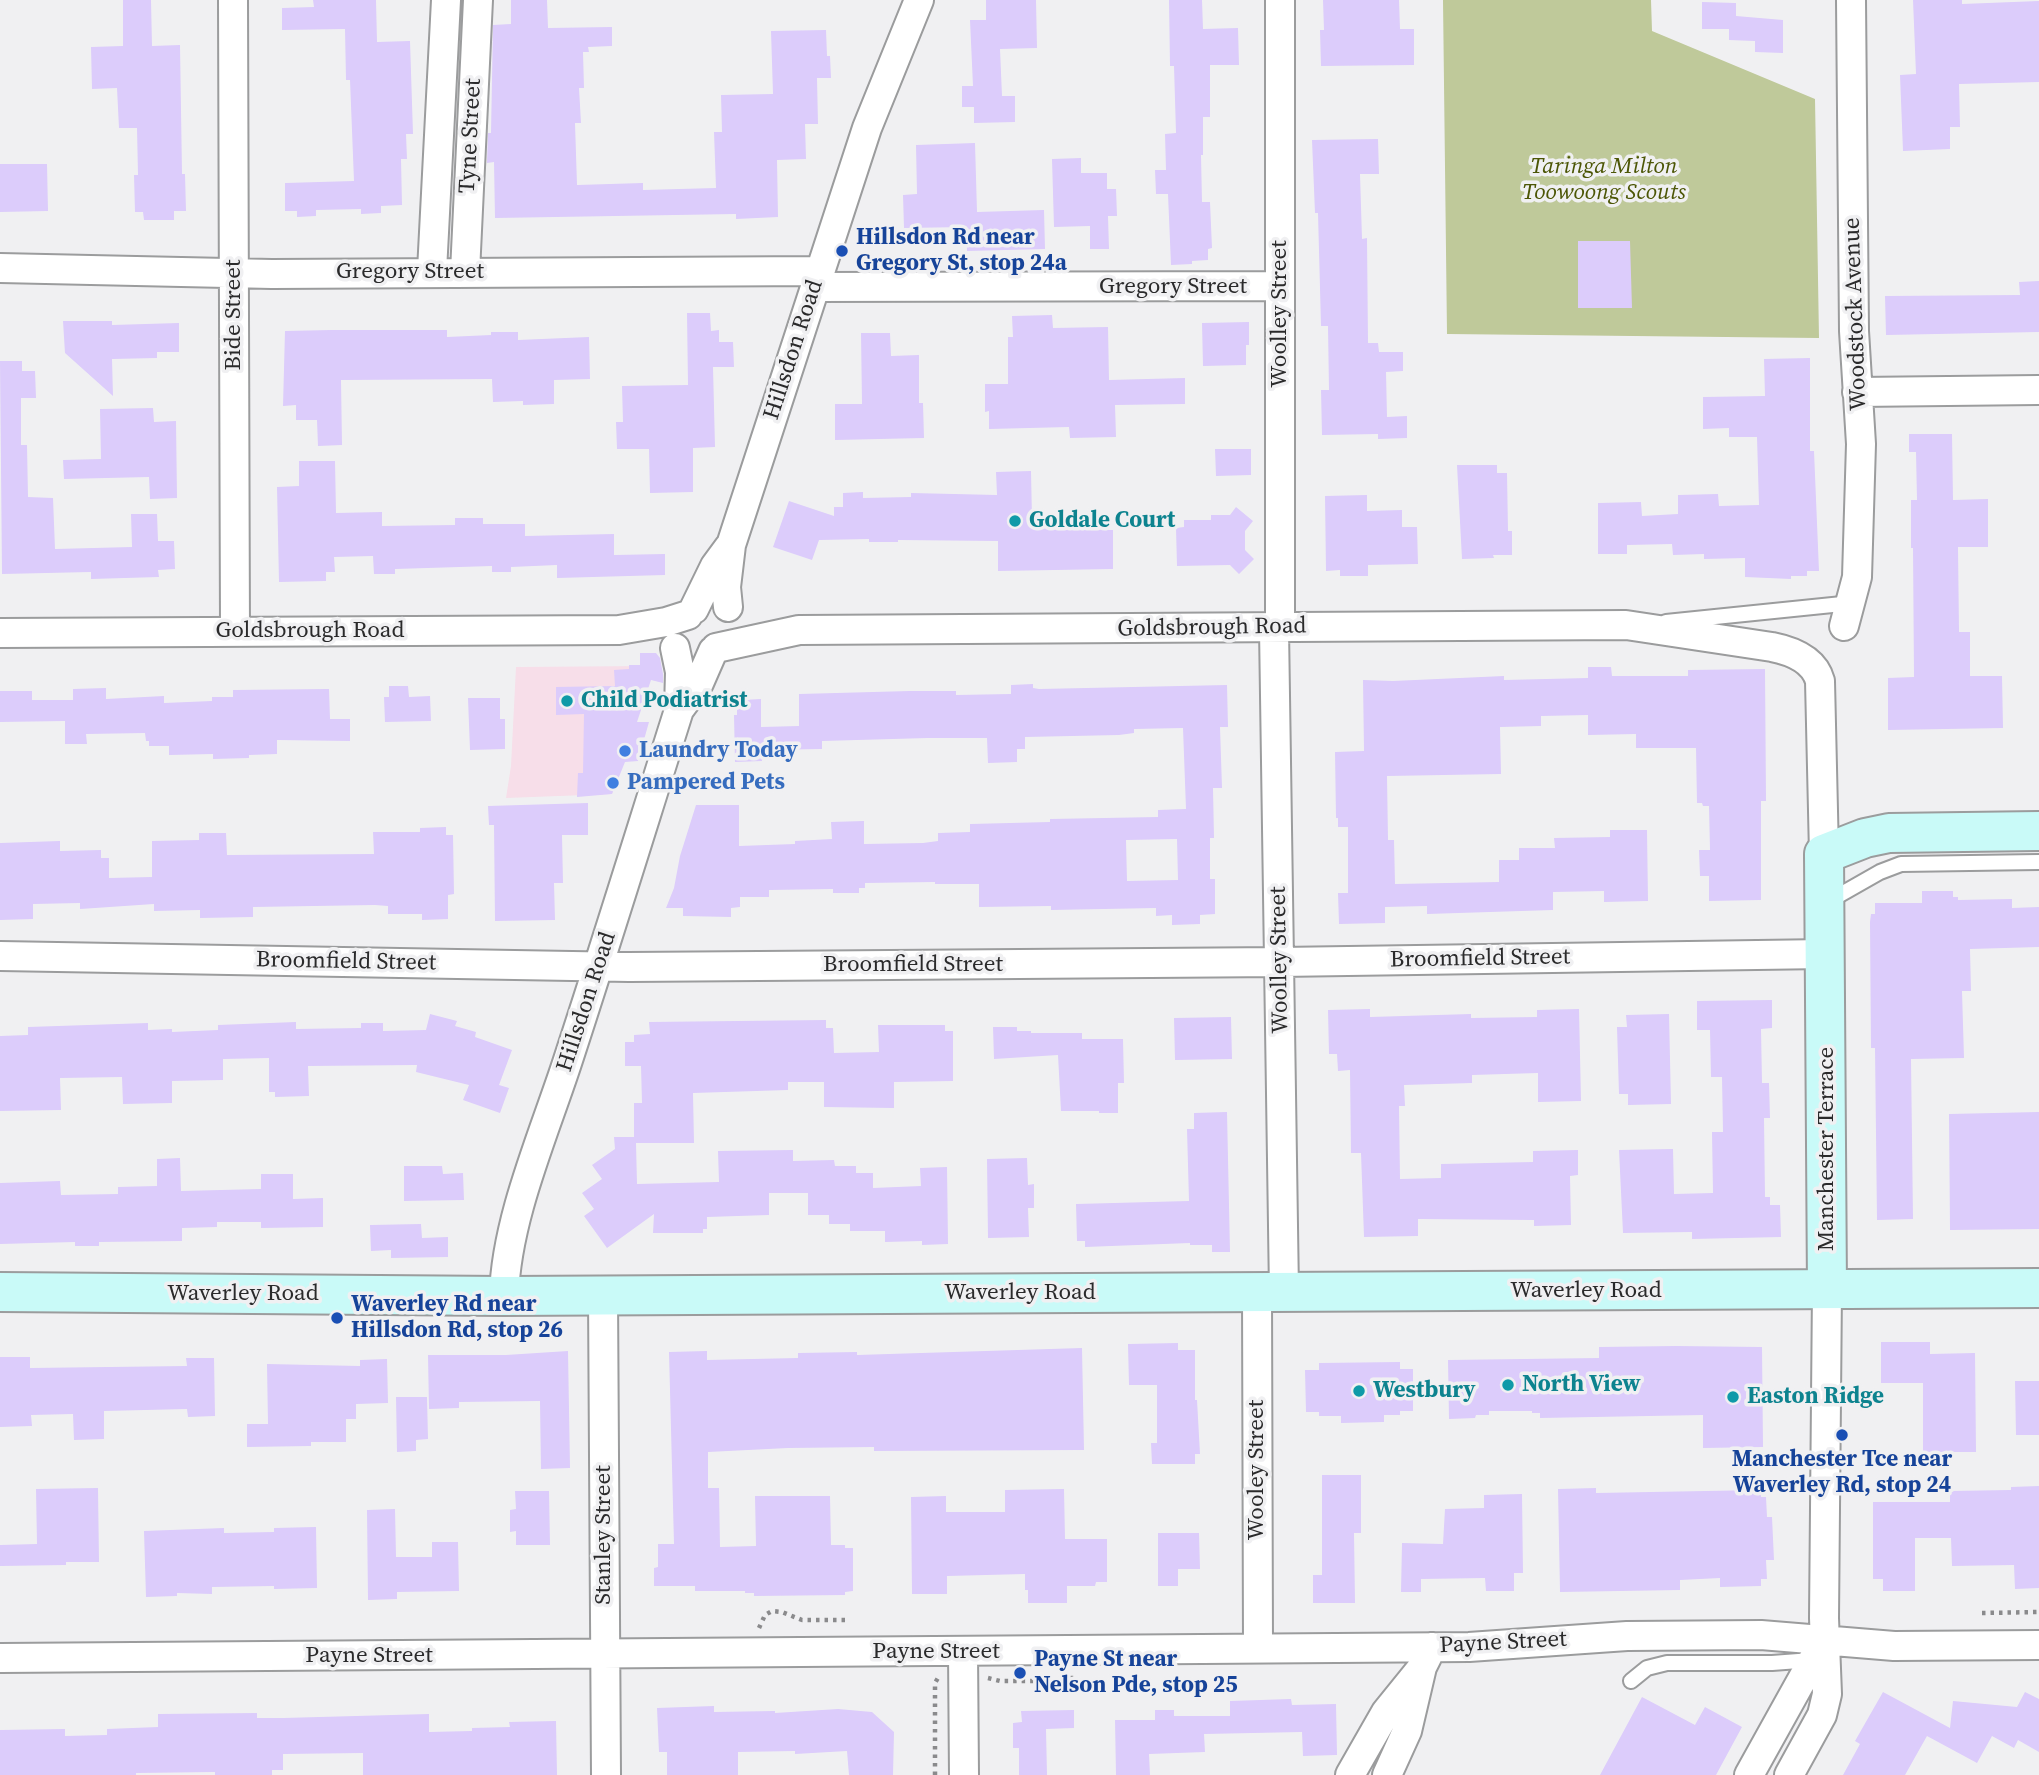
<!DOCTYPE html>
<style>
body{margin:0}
canvas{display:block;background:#f0f0f2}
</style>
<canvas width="2039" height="1775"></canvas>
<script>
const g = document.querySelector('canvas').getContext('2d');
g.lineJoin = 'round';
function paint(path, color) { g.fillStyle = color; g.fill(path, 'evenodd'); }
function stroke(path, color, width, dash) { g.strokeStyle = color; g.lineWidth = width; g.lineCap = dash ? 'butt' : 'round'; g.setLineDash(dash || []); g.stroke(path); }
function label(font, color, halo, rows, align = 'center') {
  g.font = font + ' "Source Serif 4",serif'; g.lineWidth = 7; g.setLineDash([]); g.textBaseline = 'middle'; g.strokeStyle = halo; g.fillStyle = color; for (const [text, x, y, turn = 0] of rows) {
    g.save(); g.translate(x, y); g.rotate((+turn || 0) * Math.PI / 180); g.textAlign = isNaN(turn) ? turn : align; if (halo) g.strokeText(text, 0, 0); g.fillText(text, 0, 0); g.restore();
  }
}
paint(new Path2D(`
 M648,666L653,672L612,794L506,798L511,766L516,667Z`), '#f7dee9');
paint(new Path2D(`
 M1443,0H1651L1652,31L1815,99L1819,338L1447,334Z`), '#bfc99a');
paint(new Path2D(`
 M123,0H151L152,46L180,45L182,174H185L186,211H174V220H144L143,212H135L134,175H138L137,128H119L117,88L92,89L91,47L123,46Z
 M313,0H376L377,42L410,41L413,134H406L407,159H401L402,205L381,206V213L361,214V209L316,210V216L297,217V211H285V183L354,181L350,80H346L345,29L282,30V8L314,7Z
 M511,0H547L548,28L612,27V46L588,47L589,52H583L584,88H579L581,123H575L577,185L643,183V190L716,188L714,132H722L721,95L773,94L771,31L826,30L827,56H830L831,78H817L818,124H805L806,159L777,160L778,217L736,219V214L495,218L494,162L487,163L488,133H491L493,25L511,24Z
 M986,0H1036L1037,48L1000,49L1002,96H1015V122L974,123V107H962V86H973L970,20H986Z
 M1169,0H1202L1203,29L1238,28L1239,65H1210V117H1203V155H1201L1202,202H1210L1212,248L1208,249V260L1192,261V264L1171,265L1168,194H1156L1155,170H1166L1165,134L1176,133L1174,66H1170Z
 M1323,0H1399L1400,29H1414V65L1321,66L1320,30H1324Z
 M1913,0H1962V4L2039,1V82L1959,84L1960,127H1950V149L1903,151L1900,75L1916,74Z
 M1702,2L1736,3V16L1783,20V53L1755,52V41L1729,40V29H1702Z
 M1378,139L1379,174H1360L1362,239L1367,238L1368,343H1378L1379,352H1403V371L1386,372L1387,417L1407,416V438L1378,439V434L1322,435L1321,390H1329L1328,326H1321L1318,213H1315L1312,140Z
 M975,143L977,212L1044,210L1045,249L967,251L966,227L904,228L903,195L917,194L916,145Z
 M1081,158V173H1107V189H1116L1117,216H1108L1109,249H1090V226L1054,227L1052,159Z
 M0,164H47L48,211L0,212Z
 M1578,241H1630L1632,308H1578Z
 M2039,281V332L1886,335L1885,296L2020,295L2019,282Z
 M687,313H710L711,331L719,330V342H733L734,367H713L715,447L693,448V492L650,493L649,449H617L616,422H623L622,386L688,385Z
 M1052,315L1053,328L1108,327L1109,380L1185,378V404L1115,405L1116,437L1070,438L1069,427L989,429V411L985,412V384H1008V337H1013L1012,316Z
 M63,321H112V325L179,323V352H157V358L112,359L113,396L65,353Z
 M1249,322V345H1246V365L1203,366L1202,323Z
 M331,330H447V337L491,335V332H518V340L589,337L590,379L554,380V404L523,405V401L493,402L492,379L341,380L342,445L318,446L317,420H296V405L283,406L285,331Z
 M861,333H890L891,356L919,355V403H923L924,438L835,440V404H862Z
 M1810,358V451H1814L1819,571H1807V576H1791V579L1745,577V558L1704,559V554L1673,555L1672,544L1627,545V554H1598V503L1641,502L1642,516L1678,514V495L1718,494L1719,506L1759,505L1757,437H1729V428L1703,429V397L1765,396L1764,359Z
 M0,361H22V371H35L36,398H21V445H27L28,497L53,498L55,549L132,547L131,514H157L158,541H174L175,569L158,570L159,577L91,579V572L2,574Z
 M153,408L154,422L176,421L177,498L150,499L149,477L64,479L63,460L101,459L100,409Z
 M1909,434H1952L1953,500L1988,499V547H1958L1959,632H1970V676H2002L2003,728L1888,730V678L1914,677L1913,548H1911V500H1917L1916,452H1909Z
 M1215,449H1251V475L1216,476Z
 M299,461H335L336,513L382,512V526L455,525V518H483V524H525V536L614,534V555L665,554V575L557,578V565L511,567V572H492V566L395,569V574H374L373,556L334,557L335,572H326V581L279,582L277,487L299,486Z
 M1457,465H1497V473H1507L1508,531H1512V555H1493L1494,558L1462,559Z
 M1031,471L1032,519L1103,518V530H1113V569L998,571V541L898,540V542H869V539L819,540L812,560L773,547L789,501L834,516V507H843V493L863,492V498L911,497V493L997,495L996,472Z
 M1367,495V511L1402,510V527H1417L1418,564L1368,565V576H1340V570L1326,571L1325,496Z
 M1236,507L1253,521L1245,531V550L1254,559L1239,574L1230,565L1177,566L1176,528L1184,527V520H1211V515H1230Z
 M640,653H656L660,658L663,674V683L651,680L637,722H649L638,761L625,762L612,794L577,797L578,773H583L584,714L556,715V687L615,686L614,670L629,669V665H640Z
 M1588,667H1611L1612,676H1688V670L1765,669L1766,801H1761V900L1709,901V876H1700L1699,850H1710L1709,806H1703L1702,803H1697L1696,748H1636V734L1588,735V715L1541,716V726L1500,727L1501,774L1387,776L1388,840H1394L1395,884L1499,882V860H1519V848H1555L1554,838L1610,837V830H1647L1648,901L1604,902V891L1553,892V910L1427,914V906L1385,907V923L1339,924L1338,893H1348V827H1338V818H1336L1335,752L1364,751L1363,680L1393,681L1504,676V680L1588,678Z
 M1033,684V688L1039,689L1227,685L1228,727H1220L1222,788H1213L1214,838H1210V879H1215V914L1200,915V924L1172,925V915L1156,916V908L1051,910V906L979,907V884H935V882L865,883V888H859V893H833V889L769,890V897H740V907L731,908V917L683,916V908H666L674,888L680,856L696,805H739V846L795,844V841L832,839L831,822L864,821V844L923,843L938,841V833L970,832V824L1050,822V819L1158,817V810L1186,809L1183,728L1134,729V733L1119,735L1025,737V749H1017V762L988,763L987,738H928L822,741V749L762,750V761L735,762L734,715H737V707H742V700L761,699V727L799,726V694L910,691H956V695L1011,694V685ZM1177,839L1178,880L1127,881L1126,840Z
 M389,686H408L409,697L430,696L431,721L385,722L384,697H389Z
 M106,688V699L164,696V703L212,701V697H233V690L329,689L330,719H350V741L277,740V754L249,755V758L213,759V754L169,755V746H149V741H146L145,733L86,734L87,744H65V721L0,722V691H32V700H73V689Z
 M468,698H500V719H505V749L470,750Z
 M588,803V835H562L563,883H554L555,920L495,921L494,825H489L488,806Z
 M446,827V835H453L454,894L448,895V919L422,920V914H388V906L375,905L253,907V917L200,918V910L154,911V904L80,909V903L33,904V919L0,920V843L60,841V851L101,850V858H109V878L152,877V841L199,840V833H226L227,855L374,854L373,832H420V828Z
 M1922,891H1953V897H1958V900L2012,899V908L2039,907V947L1970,949L1971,991H1962L1964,1058L1911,1059L1913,1219L1877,1220L1875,1048H1871L1870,922L1871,914H1875V903H1922Z
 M1772,1000V1028L1761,1029L1762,1083H1769L1770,1118H1764L1765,1197H1770V1205H1780L1781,1237L1692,1239V1232L1623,1233L1619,1150L1673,1149L1674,1194L1713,1193L1712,1132H1723L1722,1077H1711L1710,1030H1697V1001Z
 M1370,1009V1017L1471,1014V1018L1537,1017V1010L1579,1009L1581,1101L1538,1102V1073L1472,1075V1083L1404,1085L1405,1106H1399L1400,1179L1441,1178V1164L1533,1162V1151L1578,1150V1175L1570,1176L1571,1225L1534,1226V1220L1418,1219V1236L1364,1237L1361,1153H1351L1350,1070L1338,1071L1337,1054H1329L1328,1010Z
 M430,1014L457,1021L455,1026L476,1032L475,1037L512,1050L499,1085L509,1088L500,1113L463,1100L469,1085L416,1072L417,1065L308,1066L309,1096L275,1097V1092H269V1058L223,1059V1080L172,1081V1103L123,1104L122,1077L60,1078L61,1110L0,1111V1036L28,1035V1027L148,1023V1030L172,1029V1032L218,1030V1025L296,1022V1029L361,1028V1023H383V1031L426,1030Z
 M1669,1014L1671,1104L1628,1105V1094H1619L1617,1027H1627L1626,1015Z
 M1231,1017L1232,1059L1175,1060L1174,1018Z
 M826,1020V1028H833L834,1053L879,1052L878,1025H945V1031H953V1081L894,1082V1108L824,1107V1082H788V1090L693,1093L694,1143H636L637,1184L719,1182L718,1151L793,1150V1161L834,1160L835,1166H856V1173H873V1188L921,1186L920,1168L947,1167L948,1244L922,1245V1241L885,1242V1231H850V1224H829V1215H808V1193H769V1215L707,1217V1229H703V1233H653L654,1214L607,1248L584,1216L594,1209L582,1193L602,1179L592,1165L615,1149L614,1137H634V1103H642L641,1066H625V1042H634V1035L650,1034L649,1022Z
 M993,1027H1017V1031H1031V1033H1082V1039H1123L1124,1083H1118V1113H1099V1111H1061L1058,1055L994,1059Z
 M1227,1112L1230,1252H1212V1245H1190V1243L1085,1247V1241H1077L1076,1204L1189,1201L1187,1129H1194V1113Z
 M2039,1112V1229L1950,1230L1949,1114Z
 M180,1158L181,1191L261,1189V1174H293V1199L323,1198V1227L261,1228V1222H217V1227L182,1228V1241L99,1242V1246H75V1242L0,1244V1183L60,1181L61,1195L118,1194V1187L157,1186V1159Z
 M1027,1158L1028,1185L1034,1184V1208H1028L1029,1237L988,1238L987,1159Z
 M404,1166H442L443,1174L463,1173L464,1200L404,1201Z
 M421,1224L422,1238L448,1237V1257L391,1258V1250L371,1251L370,1225Z
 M1881,1342H1930V1354L1975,1353L1976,1452H1923V1383H1881Z
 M1178,1343V1350H1195V1400H1197L1200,1454H1195V1464H1152L1151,1443H1157V1385H1129L1128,1344Z
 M1676,1346L1762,1347L1763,1447L1703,1448V1415L1540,1418V1413H1532V1411H1489V1415H1476L1475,1418L1449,1419L1448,1360L1599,1358V1347Z
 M1082,1348L1084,1450L874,1451V1447L788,1448L708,1452V1488H719L720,1547L756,1546L755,1496H830L831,1545H845V1548H853V1591L845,1592V1595L754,1596V1593H745V1591H695V1586H654V1568L658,1567V1544H674L669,1352L707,1351V1360L798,1358V1353L857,1352V1355Z
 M568,1351L570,1468L541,1469L540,1401L459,1402V1408L429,1409L428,1355H506Z
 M0,1357H30V1368L187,1366L186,1358H214L215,1416L188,1417L187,1409L104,1411V1439L74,1440L73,1414L31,1415L32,1426L0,1427Z
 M387,1359L388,1403L356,1404V1419H346V1442H311V1446L247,1447V1424H268L267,1364L360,1366V1360Z
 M1400,1362V1369H1413V1411H1400V1415H1384V1422L1341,1423V1416H1319V1412H1306L1305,1370H1319V1363Z
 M2015,1381H2039V1435H2016Z
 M396,1397H427L428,1439L416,1440V1451L397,1452Z
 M1322,1475H1361V1533H1354L1355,1603H1313V1575H1322Z
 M2039,1486V1588L2015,1589L2014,1565L1952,1566L1951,1538H1915V1591H1883V1579H1873V1502H1950V1491L2011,1490V1487Z
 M98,1488L99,1562H66V1565L0,1566V1545L37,1544L36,1489Z
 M1596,1488V1493L1761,1490V1497H1766L1767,1517H1772L1774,1560H1766L1767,1579H1761V1586L1720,1587V1578L1680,1580V1590L1560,1592L1558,1489Z
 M1064,1489L1065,1539H1107V1582H1096L1095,1586H1067V1603H1028V1590H1025V1574L947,1576V1594H912L911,1497L946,1496V1512H1005V1490Z
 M515,1491H549L550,1545H516V1531L510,1532V1510L516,1509Z
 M1522,1494L1523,1573H1514V1591H1486L1485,1578L1421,1579V1592H1401L1402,1543L1443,1544L1445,1509L1484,1508V1495Z
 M395,1509L396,1557H432V1542H458L459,1591L397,1592V1599L368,1600L367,1510Z
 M316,1527L317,1588L274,1589V1586L212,1587V1594L177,1593V1596L146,1597L144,1531L224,1528V1533L274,1532V1528Z
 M1158,1533H1199L1200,1569H1178V1586H1158Z
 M1883,1692L1950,1728L1953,1701L2017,1707L2025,1692L2039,1699V1752L2018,1740L2014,1748L1992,1736L1977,1763L1927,1736L1905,1775H1843L1860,1744L1855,1741Z
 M1642,1697L1695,1725L1705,1707L1742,1727L1716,1775H1600Z
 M1291,1699L1292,1705L1336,1704L1337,1755L1303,1756L1302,1732L1204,1734L1205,1752L1149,1754L1150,1775H1116L1115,1720H1155V1710H1174V1716H1230V1701Z
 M714,1706V1712L775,1711V1713L838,1709L872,1712L894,1732L893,1775H849L847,1751L795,1754V1751L738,1752V1775H667V1752H659L657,1708Z
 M1074,1710V1728L1046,1729L1047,1775H1019V1748H1013V1723L1022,1722L1021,1711Z
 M257,1713V1718H283L429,1714V1732L472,1731V1728L510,1727L509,1722L556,1721L557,1775H363V1753L283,1754V1770H272V1775H215V1772L136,1773V1775H0V1730L65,1729V1736L107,1735V1729L158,1727V1714Z`), '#dcccfb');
const lane = new Path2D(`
 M1666,622L1852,603
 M1829,901L1880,872L1901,864L2039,862
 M1631,1681L1647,1668L1667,1663H1772L1812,1660`);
const street = new Path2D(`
 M233,0L235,630
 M1280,0V628
 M0,268L272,274L819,271
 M432,271L446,0
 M465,272L478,0
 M815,287L1280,286
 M1857,392L2039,390
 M728,607L726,587L731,545L867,128L919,0
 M694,609L715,566L729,547
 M1844,626L1857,577L1861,444L1854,331L1851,0
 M1274,629L1284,1292
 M0,633L619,630L666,622L688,615
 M716,648L799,630L1626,625L1772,647C1792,651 1814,659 1820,681L1824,854
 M679,710L699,683L713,651
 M0,956L629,967L1280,962L1825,954
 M1257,1292L1258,1648
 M603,1295L606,1775
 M504,1296C506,1219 544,1134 568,1060C606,944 642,827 679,710L680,672L675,648
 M963,1652L964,1775
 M0,1658L1469,1647L1627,1636L1761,1635L1894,1646L2039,1645
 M1350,1775L1386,1712L1420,1670
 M1387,1775L1407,1731L1422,1667L1432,1647
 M1749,1775L1824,1640
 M1789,1775L1822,1715L1827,1694L1824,1618L1827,1289`);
const secondary = new Path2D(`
 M1827,1289L1824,854L1865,838L1889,833L2039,831
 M0,1292L504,1296L2039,1288`);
stroke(lane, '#9b9c9d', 18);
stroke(street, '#9b9c9d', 32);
stroke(secondary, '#9b9c9d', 42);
stroke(new Path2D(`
 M1982,1613L2039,1612
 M759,1628L765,1615L772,1611L782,1612L802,1620H850
 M988,1678L1000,1681H1071V1674
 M935,1775V1683L938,1678`), '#8a8a8c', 4.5, [3.5, 5]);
stroke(lane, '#fff', 14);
stroke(street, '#fff', 28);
stroke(secondary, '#c9faf8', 38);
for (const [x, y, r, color] of [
 [842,251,7,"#1a4fb4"],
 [1015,521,7,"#0f9aa8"],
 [567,701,7,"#0f9aa8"],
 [625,751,7,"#3f7fe0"],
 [613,783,7,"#3f7fe0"],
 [337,1318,7,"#1a4fb4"],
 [1508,1385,7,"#0f9aa8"],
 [1359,1391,7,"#0f9aa8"],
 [1733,1397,7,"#0f9aa8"],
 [1842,1435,7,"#1a4fb4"],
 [1020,1673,7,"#1a4fb4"]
]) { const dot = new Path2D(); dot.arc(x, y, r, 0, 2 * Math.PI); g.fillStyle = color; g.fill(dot); stroke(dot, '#f0f0f2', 2.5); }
label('23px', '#2a2a2b', '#f0f0f2', [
 ["Tyne Street",471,136,-87],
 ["Gregory Street",410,272],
 ["Gregory Street",1173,287],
 ["Woolley Street",1280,314,-90],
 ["Woodstock Avenue",1856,314,-92],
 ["Bide Street",234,315,-90],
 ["Hillsdon Road",794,350,-72],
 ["Goldsbrough Road",1212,628,-1],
 ["Goldsbrough Road",310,631],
 ["Broomfield Street",1480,959,-1],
 ["Woolley Street",1280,960,-91],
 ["Broomfield Street",346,962,1],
 ["Broomfield Street",913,965],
 ["Hillsdon Road",587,1002,-72],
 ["Manchester Terrace",1827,1149,-90],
 ["Waverley Road",1586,1291],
 ["Waverley Road",1020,1293],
 ["Waverley Road",243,1294],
 ["Wooley Street",1257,1470,-90],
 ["Stanley Street",604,1535,-90],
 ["Payne Street",1503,1643,-3],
 ["Payne Street",936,1652],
 ["Payne Street",369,1656]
]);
label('italic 23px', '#4c5606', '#f0f0f2', [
 ["Taringa Milton",1604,167],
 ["Toowoong Scouts",1604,193]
]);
label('bold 23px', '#164399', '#f0f0f2', [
 ["Hillsdon Rd near",856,238],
 ["Gregory St, stop 24a",856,264],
 ["Waverley Rd near",351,1305],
 ["Hillsdon Rd, stop 26",351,1331],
 ["Manchester Tce near",1842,1460,"center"],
 ["Waverley Rd, stop 24",1842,1486,"center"],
 ["Payne St near",1034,1660],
 ["Nelson Pde, stop 25",1034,1686]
], 'left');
label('bold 23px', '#0d838f', '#f0f0f2', [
 ["Goldale Court",1029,521],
 ["Child Podiatrist",581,701],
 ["North View",1522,1385],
 ["Westbury",1373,1391],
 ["Easton Ridge",1747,1397]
], 'left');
label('bold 23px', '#366cbe', '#f0f0f2', [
 ["Laundry Today",639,751],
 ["Pampered Pets",627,783]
], 'left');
</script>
